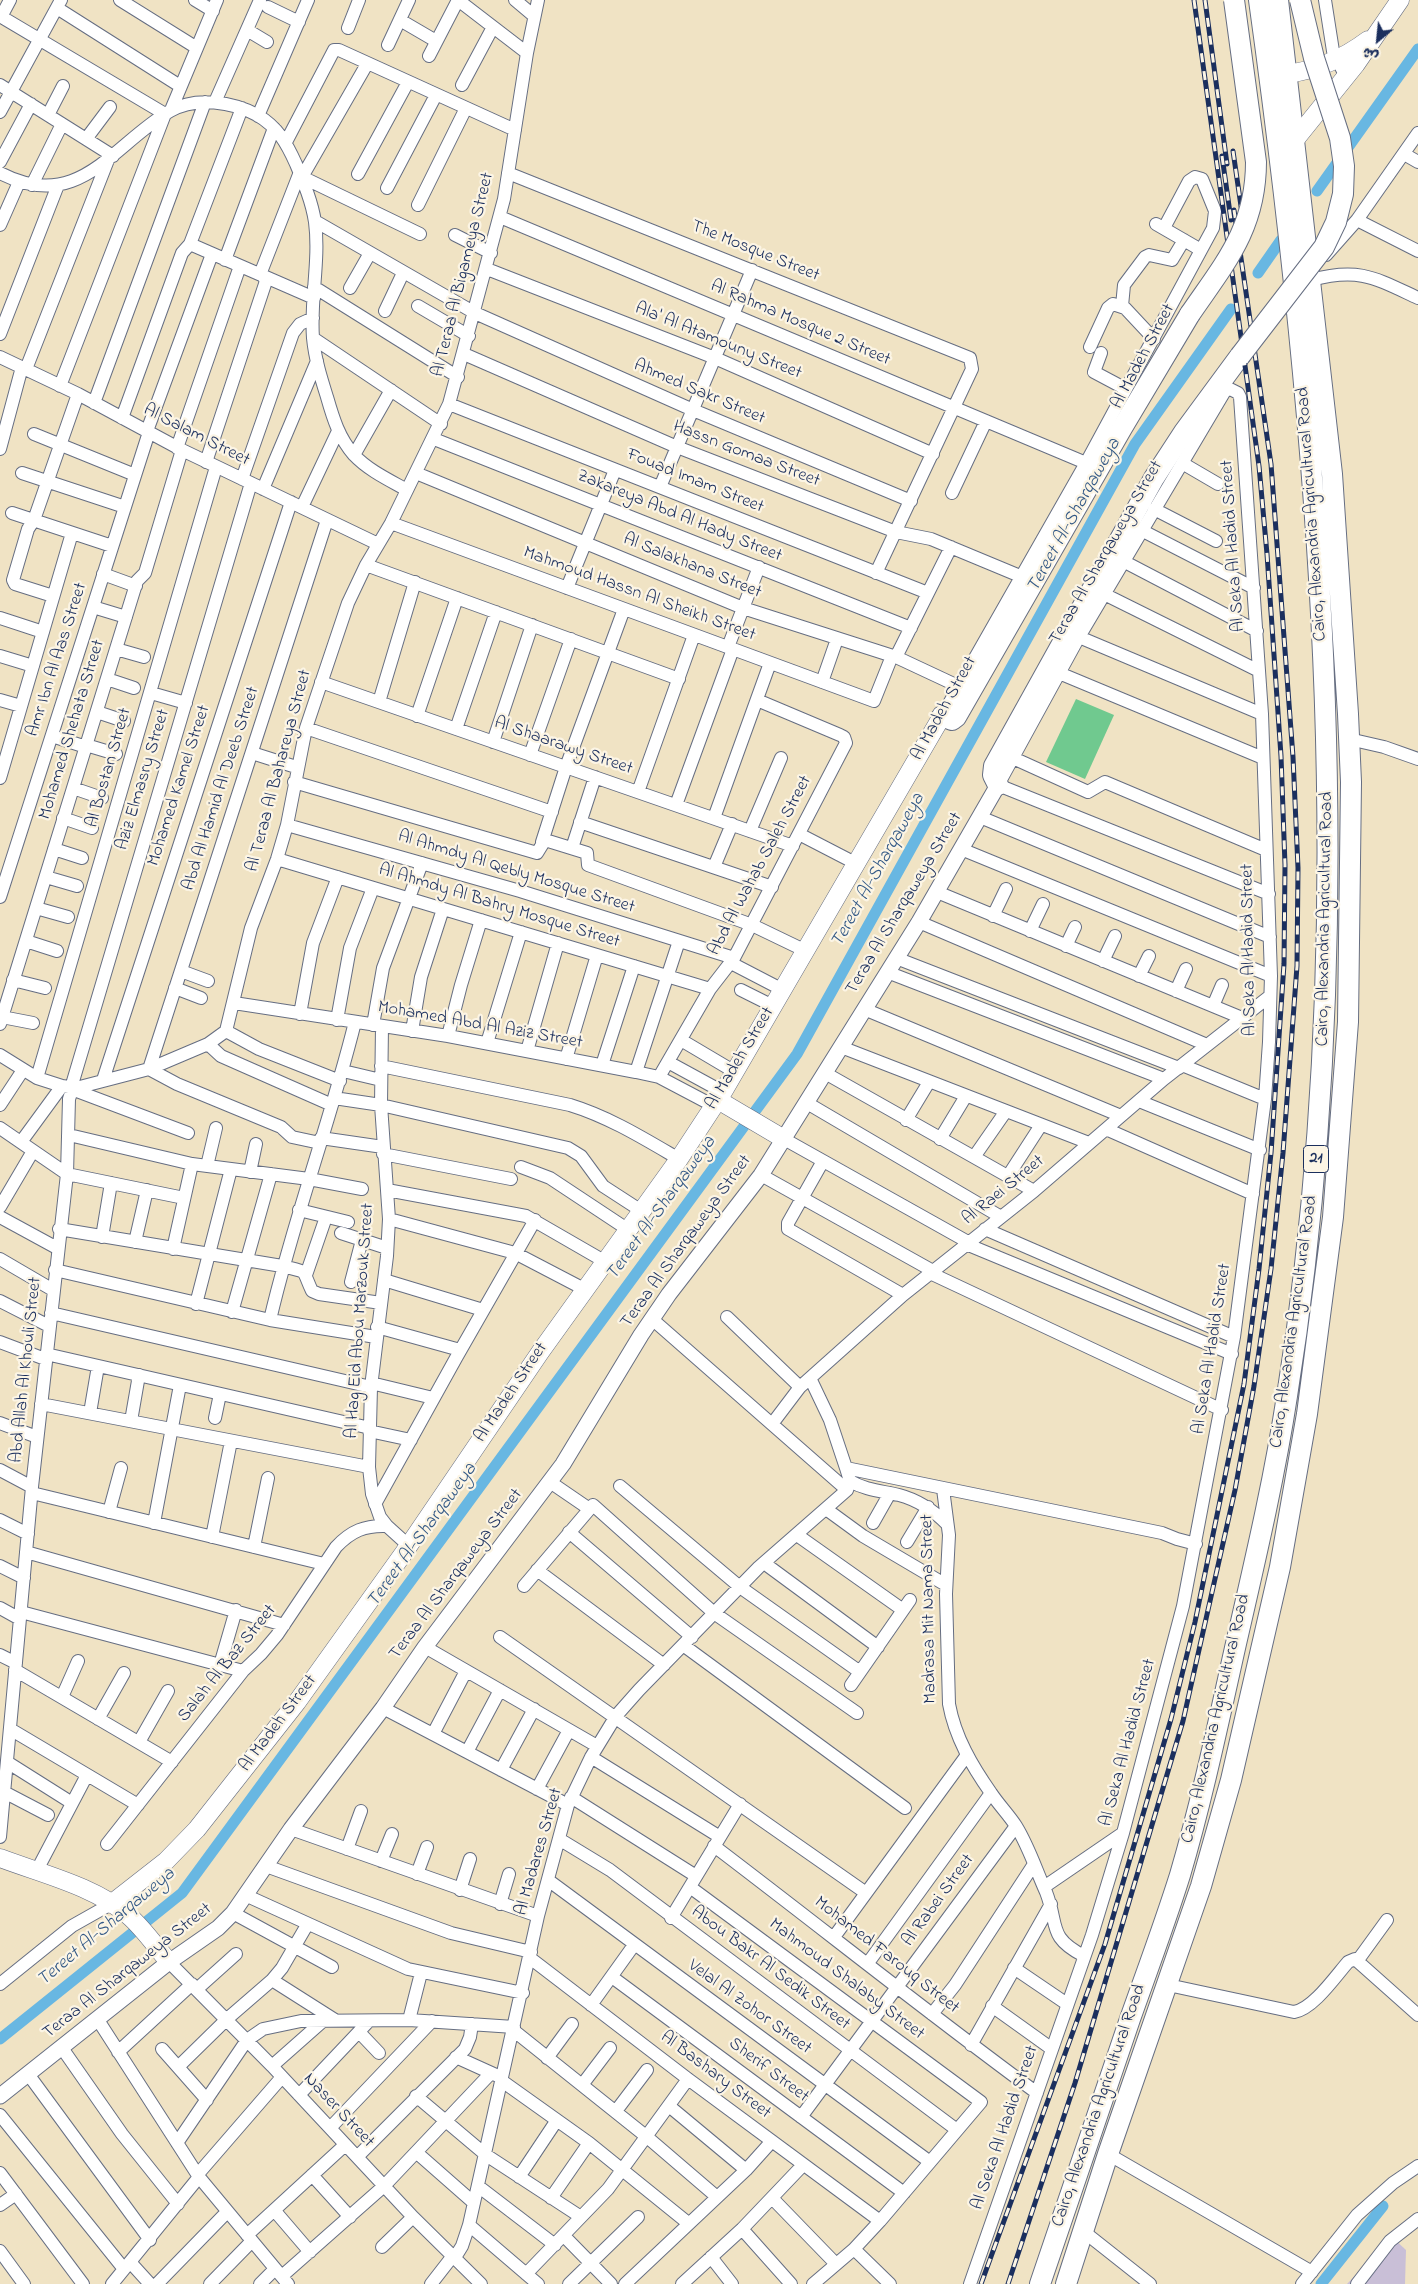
<!DOCTYPE html>
<meta charset="utf-8">
<style>
body{margin:0}
#map{position:relative;width:1418px;height:2284px;overflow:hidden;background:#f0e3c4;font-family:"Indie Flower","Playpen Sans Arabic",sans-serif}
canvas{display:block}
.north{position:absolute;left:1353px;top:15px;width:50px;height:50px;-webkit-text-stroke:4px #fcf5e5;paint-order:stroke;rotate:208deg;font-size:14px;font-weight:700;line-height:20px;text-align:center;color:#1b2f5e}
.north::after{content:'';display:block;margin:auto;width:18px;height:22px;background:#1b2f5e;clip-path:polygon(50% 0,100% 100%,50% 72%,0 100%)}
</style>
<div id="map">
<canvas width="1418" height="2284"></canvas>
<div class="north">ش</div>
</div>
<script>
const g = document.querySelector('canvas').getContext('2d');
g.lineJoin = 'round';
function paint(path, color) { g.fillStyle = color; g.fill(path, 'evenodd'); }
function stroke(path, color, width, dash) { g.strokeStyle = color; g.lineWidth = width; g.lineCap = dash ? 'butt' : 'round'; g.setLineDash(dash || []); g.stroke(path); }
function label(font, color, halo, rows, align = 'center') {
  g.font = font + ' "Indie Flower",sans-serif'; g.lineWidth = 4.5; g.setLineDash([]); g.textBaseline = 'middle'; g.strokeStyle = halo; g.fillStyle = color; for (const [text, x, y, turn = 0] of rows) {
    g.save(); g.translate(x, y); g.rotate((+turn || 0) * Math.PI / 180); g.textAlign = isNaN(turn) ? turn : align; if (halo) g.strokeText(text, 0, 0); g.fillText(text, 0, 0); g.restore();
  }
}
paint(new Path2D(`
 M1392,2237L1406,2250L1405,2284H1347Z`), '#c9bfd7');
paint(new Path2D(`
 M1076,699L1114,715L1085,779L1046,762Z`), '#70c98f');
stroke(new Path2D(`
 M1317,191L1418,49
 M1258,273L1281,240
 M0,2039L182,1893L797,1054L1135,444L1231,309
 M1321,2284L1383,2206`), '#68b7e2', 11);
const minor = new Path2D(`
 M120,0L197,48
 M195,0L213,11
 M458,0L527,53
 M515,0L534,16
 M1325,0L1333,51L1346,77
 M268,7L299,22
 M57,8L180,86
 M0,16L165,114L60,386
 M1,17L10,0
 M400,20L436,41
 M348,28L359,0
 M247,30L267,42
 M388,45L409,0
 M429,56L458,0
 M367,64L302,177L420,234
 M0,85L113,156
 M462,85L493,27
 M215,102L260,0
 M171,110L217,0
 M0,112L61,0
 M48,115L63,86
 M258,116L308,0
 M86,139L110,107
 M286,142L334,50H339L515,130
 M1404,154L1418,162
 M0,162L31,104
 M0,173C79,214 112,145 170,111C196,96 233,102 257,115C278,127 287,144 296,164C304,183 312,202 315,222C320,260 310,300 313,338C315,359 321,378 327,397C333,418 339,438 354,455C368,470 389,480 407,490
 M508,173L970,358L972,369L876,573
 M358,174L408,82
 M32,185L62,124
 M387,188L436,95
 M418,205L466,108
 M500,217L1086,463
 M1357,220L1418,251
 M315,221L475,313L693,410L911,501
 M1156,224L1201,250
 M0,225L19,182
 M455,235L491,253
 M190,244L314,298
 M1326,255L1357,220L1418,133
 M225,260L274,128
 M487,269L715,358L933,454
 M1311,280C1359,267 1375,278 1418,298
 M314,287L458,377
 M350,288L370,253
 M418,306L469,336
 M1122,306L1124,285L1145,257L1149,255L1172,260L1184,240
 M385,311L403,273
 M0,334L58,185
 M313,338L441,424
 M1090,347L1108,308L1113,304L1125,308L1154,339
 M1101,353L1094,372L1126,389
 M464,354L677,447L896,532L931,539L1020,576
 M0,357L78,394L182,450L378,544
 M26,369L108,160
 M94,403L205,102
 M449,404L928,593
 M122,418L182,253L190,244L242,108
 M147,431L212,254
 M34,434L135,475
 M434,439L911,628
 M177,448L240,266
 M0,449L22,367
 M354,455L391,390
 M206,462L266,281L261,272L300,172
 M1182,463L1218,484
 M22,473L125,507
 M416,473L743,608L896,657L958,686
 M242,479L293,333L300,324L313,318
 M660,487L752,270
 M263,489L317,361
 M952,493L986,421
 M302,507L338,431
 M1154,509L1216,541
 M12,513L112,546
 M391,523L874,701L892,656
 M1141,530L1254,588
 M1123,561L1257,631
 M366,565L679,679
 M103,574L136,586
 M567,588L615,470
 M1104,594L1259,671
 M53,596L15,584L13,580L28,529L34,520L78,394
 M93,607L126,617
 M0,618L43,632
 M1079,637L1262,714
 M728,647L759,567
 M116,649L144,657
 M0,656L33,666
 M896,657L951,547
 M1059,673L1263,758
 M107,679L134,688
 M321,682L793,846
 M822,682L837,639
 M151,693L186,703
 M0,700L21,706
 M379,702L415,582
 M97,712L124,721
 M417,716L457,598
 M942,716L1086,463L1213,228L1215,211L1202,179L1195,177L1189,181L1164,228
 M306,728L552,812
 M456,729L496,612
 M52,736L86,747
 M1349,739L1384,747L1418,759
 M493,742L532,625
 M86,745L116,754
 M252,753L296,767
 M530,755L571,639
 M1013,758L1088,792L1105,782L1266,850
 M0,778L72,533
 M294,782L537,853L545,840L587,853L588,865L752,925L806,951
 M73,788L102,798
 M638,792L694,635
 M676,805L733,649
 M980,817L1270,937
 M63,818L92,828
 M714,818L770,663
 M580,822L772,887
 M287,825L520,891L734,958
 M750,831L781,758
 M799,834L857,864
 M542,842L566,767L624,609
 M572,848L595,777
 M54,849L82,858
 M961,849L1271,976
 M277,859L710,989
 M714,867L732,824
 M46,877L77,886
 M937,892L1242,1018
 M0,897L149,432
 M36,908L68,917
 M993,916L1006,889
 M919,922L1207,1045
 M1030,931L1043,904
 M26,941L57,951
 M1066,946L1075,927
 M896,958L1179,1068
 M1103,961L1115,936
 M731,963L783,990
 M181,971L208,981
 M887,972L1164,1079
 M1139,976L1149,956
 M13,980L45,988
 M175,988L201,998
 M741,990L773,1006
 M1176,991L1186,969
 M234,1003L448,1036L636,1072L659,1077L714,1106
 M1213,1006L1222,985
 M864,1009L1121,1116
 M300,1014L313,943L338,877
 M2,1017L33,1023
 M337,1020L350,948L373,888
 M0,1024L137,581L145,573L182,450
 M373,1025L383,968L422,863
 M382,1026L381,1105L389,1219L387,1256L371,1387L369,1467L372,1494L380,1517L387,1526L408,1545
 M226,1031L259,1049L340,1081
 M412,1031L421,977L443,909
 M448,1036L461,985L481,920
 M681,1040L735,1072
 M487,1043L521,932
 M208,1044L221,1056L332,1105
 M841,1047L1089,1143
 M527,1051L558,943
 M0,1055L37,1078L62,1086L76,1088L149,1069L208,1044L226,1031L251,928L277,859L287,825L306,728L348,603L366,565L391,523L449,404L504,199L527,53L538,0
 M566,1059L597,955
 M668,1062L723,1092
 M602,1065L634,966
 M1182,1065L1265,1099
 M381,1066L570,1105C609,1117 643,1138 679,1159
 M343,1071L381,1080
 M636,1072L679,941
 M825,1073L1034,1191
 M659,1077L710,989L734,958L846,743L844,737L840,735L757,700
 M37,1078L216,467
 M103,1080L291,502
 M71,1088L251,483
 M74,1090L188,1133
 M334,1098L381,1105L568,1148L581,1156L603,1186L640,1210
 M1139,1101L1260,1150
 M807,1103L1001,1217
 M0,1105L23,1070
 M906,1120L929,1082
 M0,1128L67,1174L184,1198
 M1106,1129L1253,1194
 M69,1135L192,1164L309,1179L362,1189
 M321,1138L383,1147
 M784,1139L968,1242
 M940,1139L966,1096
 M21,1142L62,1086
 M320,1143L292,1137L281,1127L177,1084L149,1069L327,520
 M383,1154L511,1179
 M974,1157L1006,1111
 M823,1161L788,1223V1229L903,1295
 M207,1166L216,1128
 M521,1167L550,1178L627,1229
 M250,1172L256,1144
 M761,1175L933,1271
 M1008,1176L1041,1125
 M387,1190L526,1216L604,1261
 M0,1207L33,1151
 M299,1210L348,1222
 M0,1217L57,1248
 M389,1219L515,1253L584,1289
 M59,1229L282,1266C310,1273 301,1268 312,1291L319,1294L381,1303
 M985,1229L1234,1337
 M341,1233L387,1248
 M102,1237L111,1183
 M135,1242L147,1190
 M966,1244L1232,1354
 M173,1249L192,1164
 M0,1259L53,1290
 M55,1270L270,1320L376,1337
 M930,1273L1222,1410
 M306,1275L326,1217
 M384,1280L483,1310
 M351,1282L362,1240
 M0,1301L49,1326
 M196,1304L231,1169
 M232,1312L271,1174
 M51,1313L371,1387
 M727,1317L800,1387
 M652,1319L847,1490
 M270,1320C293,1220 330,1123 355,1022
 M377,1327L460,1350
 M0,1342L45,1359
 M46,1354L370,1428
 M371,1383L433,1398
 M41,1404L369,1467
 M90,1413L98,1366
 M215,1418L220,1394
 M131,1421L139,1375
 M0,1423L37,1437
 M772,1424L800,1387L903,1295L1034,1191L1164,1079L1270,996
 M369,1431L411,1440
 M846,1468L1162,1533L1177,1539L1196,1544
 M0,1470L32,1487
 M850,1481C865,1490 882,1491 899,1495C918,1500 933,1510 947,1524
 M550,1482L588,1508
 M620,1486L740,1587L860,1672
 M943,1489L949,1535L946,1594L949,1704C955,1737 972,1766 991,1793C999,1805 1009,1815 1016,1826C1029,1847 1036,1870 1046,1892C1059,1925 1047,1937 1084,1956
 M32,1493L324,1564
 M375,1504L456,1358L535,1220
 M826,1509L863,1536L946,1585
 M109,1512L121,1468
 M0,1520L28,1534
 M154,1523L180,1385
 M873,1523L890,1493
 M569,1532L692,1637
 M797,1535L903,1610
 M212,1537L231,1441
 M907,1542L928,1507
 M254,1547L268,1478
 M26,1552L284,1625
 M764,1563L878,1647
 M0,1566L24,1578
 M537,1570L664,1665
 M524,1586L593,1505L714,1613L857,1713
 M0,1608L20,1619
 M21,1612L243,1671
 M500,1637L866,1893
 M683,1645L905,1808
 M425,1647L597,1746
 M0,1655L16,1663
 M220,1665L236,1610
 M15,1670L172,1762
 M851,1685L910,1600
 M62,1697L78,1661
 M383,1708L568,1805
 M98,1719L124,1673
 M10,1729L138,1805
 M433,1734L466,1671
 M139,1742L168,1691
 M467,1752L500,1690
 M591,1757L720,1837
 M7,1762L72,1803
 M501,1770L534,1709
 M537,1789L569,1730
 M4,1792L48,1815
 M571,1797L696,1876
 M291,1829L538,1916
 M0,1837L32,1487L67,1174L69,1099L71,1093L76,1088
 M559,1839L610,1870L957,2130
 M107,1844L243,1671L261,1654L277,1635L336,1547C351,1531 365,1525 387,1526
 M714,1846C822,1928 928,2013 1037,2093
 M347,1849L361,1811
 M381,1861L392,1834
 M266,1866L451,1933L531,1952
 M36,1872L87,1775
 M417,1874L427,1847
 M548,1880L930,2162
 M690,1887L981,2102L880,2221L854,2249L813,2284
 M1044,1887L1123,1833
 M460,1890L470,1859
 M245,1895L408,1969L523,1993
 M500,1904L509,1874
 M233,1913L332,1967
 M671,1918L740,1804
 M834,1937L967,1755
 M530,1958L688,2079L880,2221
 M1358,1960L1387,1920
 M169,1962L272,2066L413,2217L481,2284
 M868,1963L991,1793
 M1014,1968L1067,2004
 M612,1977L904,2193
 M272,1980L335,2020
 M0,1984L72,1926L111,1904
 M1168,1985L1294,2012C1313,2009 1335,1977 1348,1962L1355,1959L1418,2015
 M197,1989L236,1954
 M591,2005L634,1945
 M992,2006L1052,2049
 M932,2014L955,1985L1034,1864
 M98,2020L199,2177L288,2284
 M409,2020L421,1973
 M513,2030L647,2137L717,2197
 M359,2032L379,2053
 M971,2045L1051,1904
 M62,2048L122,2134L178,2204
 M162,2049L207,2100
 M118,2052L192,1984
 M456,2057L498,2076
 M547,2058L572,2024
 M272,2066L324,2020
 M178,2067L227,2019L272,1980L282,1968L307,1925
 M28,2074L150,2240
 M502,2081L589,2143L688,2223
 M582,2085L610,2048
 M299,2095L369,2021
 M416,2096L486,2155L581,2217
 M669,2106L746,2170
 M616,2111L647,2070
 M0,2115L124,2269
 M801,2117L1016,1826
 M330,2128L432,2021
 M177,2143L247,2040L263,2029L301,2021L409,2020L514,2027
 M416,2152L474,2203
 M1108,2154L1312,2272
 M357,2157L465,2049L470,2037L472,2024
 M0,2173L83,2284
 M198,2174L282,2077
 M312,2175L350,2217
 M519,2177L557,2120
 M478,2186L555,2245
 M551,2198L589,2143
 M772,2198L836,2264
 M0,2205L16,2194
 M274,2210L310,2252
 M469,2225L538,2284
 M742,2229L791,2284
 M1083,2231L1150,2284
 M247,2235L345,2145
 M564,2236L611,2284
 M382,2247L413,2217
 M854,2249L890,2284
 M0,2251L24,2284
 M711,2257L732,2284
 M454,2259L462,2246L469,2225L538,1916L568,1805L591,1757L616,1716L639,1690L759,1567L847,1490L850,1481L846,1468L830,1420L810,1378
 M130,2262L150,2284
 M526,2274L608,2189L688,2079
 M282,2276L384,2186L491,2073
 M112,2284L199,2177
 M157,2284L227,2212
 M210,2284L252,2241
 M260,2284L275,2269
 M431,2284L452,2257
 M569,2284L638,2217
 M625,2284L746,2170L772,2141
 M682,2284L742,2229L803,2165
 M970,2284L1092,1935L1123,1833L1183,1606L1234,1337L1265,1099L1269,1042L1271,976L1262,714L1240,397L1238,393L1230,389L1225,391L1079,637L998,785L1269,894
 M1302,2284L1357,2215L1393,2183L1418,2166
 M1357,2284L1390,2241L1418,2219`);
const tertiary = new Path2D(`
 M0,2096L169,1962L218,1928L233,1913L291,1829L383,1708L425,1647L563,1464L641,1335L669,1294L761,1175L919,922L998,785`);
const secondary = new Path2D(`
 M1287,74C1317,70 1344,58 1368,40
 M1294,141L1356,64L1400,0
 M718,1100L784,1139
 M0,1858C42,1874 94,1886 129,1916C144,1929 156,1947 169,1962
 M111,1904L166,1861L197,1829L297,1702L403,1554L541,1351L679,1159L723,1092L942,716`);
const trunk = new Path2D(`
 M942,716L952,720L956,717L1122,428L1190,314
 M998,785L993,775L994,766L1154,478L1184,432L1240,356
 M1040,2284C1070,2195 1100,2107 1130,2019C1147,1971 1165,1923 1180,1875C1202,1800 1218,1724 1235,1648C1254,1565 1274,1481 1287,1396C1361,934 1323,461 1259,0
 M1066,2284L1108,2154L1201,1886L1231,1780L1280,1567L1307,1414L1333,1217L1348,1022L1351,782L1348,714L1332,474L1278,0`);
stroke(minor, '#666e82', 14);
stroke(tertiary, '#666e82', 17);
stroke(secondary, '#666e82', 19);
stroke(trunk, '#666e82', 22);
stroke(minor, '#fff', 12);
stroke(tertiary, '#fff', 15);
stroke(secondary, '#fff', 18);
stroke(trunk, '#fff', 20);
const rail = new Path2D(`
 M1205,0L1227,164
 M1233,151L1243,220
 M1222,156L1231,220
 M981,2284L1105,1944L1171,1719L1195,1622L1244,1384L1259,1269L1271,1153L1284,964L1285,865L1281,756L1267,554L1259,466L1194,0
 M1008,2284L1075,2083L1183,1721L1235,1490L1254,1386L1271,1269L1283,1153L1297,966L1298,868L1293,757L1271,464L1234,210`);
stroke(rail, '#1b2f5e', 5);
stroke(rail, '#fcf5e5', 3, [9]);
const trunkBridge = new Path2D(`
 M1190,314C1225,263 1256,228 1256,162L1234,0
 M1240,356L1324,247L1336,222L1343,194L1344,166L1340,138L1314,58L1300,0`);
stroke(trunkBridge, '#666e82', 22, []);
stroke(trunkBridge, '#fff', 20);
for (const [x, y, w] of [
 [1316,1159,25]
]) { const box = new Path2D(); box.roundRect(x - w / 2, y - 13.5, w, 27, 4); g.fillStyle = '#fcf5e5'; g.fill(box); stroke(box, '#1b2f5e', 1); }
label('bold 16px', '#1b2f5e', null, [
 ["21",1316,1159]
]);
label('18px', '#1b2f5e', '#fcf5e5', [
 ["The Mosque Street",755,252,22],
 ["Al Teraa Al Bigameya Street",464,275,-76],
 ["Al Rahma Mosque 2 Street",800,324,23],
 ["Ala' Al Atamouny Street",718,342,22],
 ["Al Madeh Street",1144,357,-62],
 ["Ahmed Sakr Street",699,393,23],
 ["Al Salam Street",196,436,27],
 ["Hassn Gomaa Street",746,455,21],
 ["Fouad Imam Street",695,482,22],
 ["Cairo, Alexandria Agricultural Road",1313,514,-94],
 ["Zakareya Abd Al Hady Street",679,517,22],
 ["Al Seka Al Hadid Street",1234,546,-94],
 ["Teraa Al Sharqaweya Street",1107,553,-60],
 ["Al Salakhana Street",692,567,22],
 ["Mahmoud Hassn Al Sheikh Street",639,595,20],
 ["Amr Ibn Al Aas Street",58,660,-72],
 ["Al Madeh Street",945,709,-61],
 ["Mohamed Shehata Street",73,730,-73],
 ["Al Shaarawy Street",563,747,19],
 ["Al Bostan Street",110,768,-74],
 ["Al Teraa Al Bahareya Street",280,771,-75],
 ["Aziz Elmasry Street",144,780,-73],
 ["Mohamed Kamel Street",180,786,-72],
 ["Abd Al Hamid Al Deeb Street",222,789,-72],
 ["Abd Al Wahab Saleh Street",761,866,-62],
 ["Al Ahmdy Al Qebly Mosque Street",516,873,17],
 ["Teraa Al Sharqaweya Street",905,904,-59],
 ["Al Ahmdy Al Bahry Mosque Street",499,907,17],
 ["Cairo, Alexandria Agricultural Road",1326,919,-89],
 ["Al Seka Al Hadid Street",1250,950,-91],
 ["Mohamed Abd Al Aziz Street",480,1026,10],
 ["Al Madeh Street",741,1059,-59],
 ["Al Raei Street",1004,1191,-39],
 ["Teraa Al Sharqaweya Street",687,1242,-54],
 ["Al Hag Eid Abou Marzouk Street",361,1321,-86],
 ["Cairo, Alexandria Agricultural Road",1295,1322,-82],
 ["Al Seka Al Hadid Street",1213,1349,-81],
 ["Abd Allah Al Khouli Street",27,1370,-84],
 ["Al Madeh Street",512,1393,-56],
 ["Teraa Al Sharqaweya Street",457,1575,-53],
 ["Madrasa Mit Nama Street",930,1609,-91],
 ["Salah Al Baz Street",228,1664,-51],
 ["Cairo, Alexandria Agricultural Road",1217,1719,-77],
 ["Al Madeh Street",279,1724,-53],
 ["Al Seka Al Hadid Street",1129,1743,-75],
 ["Al Madares Street",540,1852,-74],
 ["Al Rabei Street",939,1901,-54],
 ["Mohamed Farouq Street",886,1956,38],
 ["Abou Bakr Al Sedik Street",770,1969,37],
 ["Teraa Al Sharqaweya Street",128,1972,-38],
 ["Mahmoud Shalaby Street",846,1980,37],
 ["Velal Al Zohor Street",749,2008,36],
 ["Sherif Street",768,2071,37],
 ["Al Bashary Street",715,2076,37],
 ["Cairo, Alexandria Agricultural Road",1100,2106,-71],
 ["Naser Street",338,2111,47],
 ["Al Seka Al Hadid Street",1006,2128,-71]
]);
label('italic 19px', '#325886', '#fcf5e5', [
 ["Tereet Al-Sharqaweya",1075,516,-61],
 ["Tereet Al-Sharqaweya",879,871,-61],
 ["Tereet Al-Sharqaweya",662,1209,-54],
 ["Tereet Al-Sharqaweya",423,1536,-54],
 ["Tereet Al-Sharqaweya",107,1928,-40]
]);
</script>
